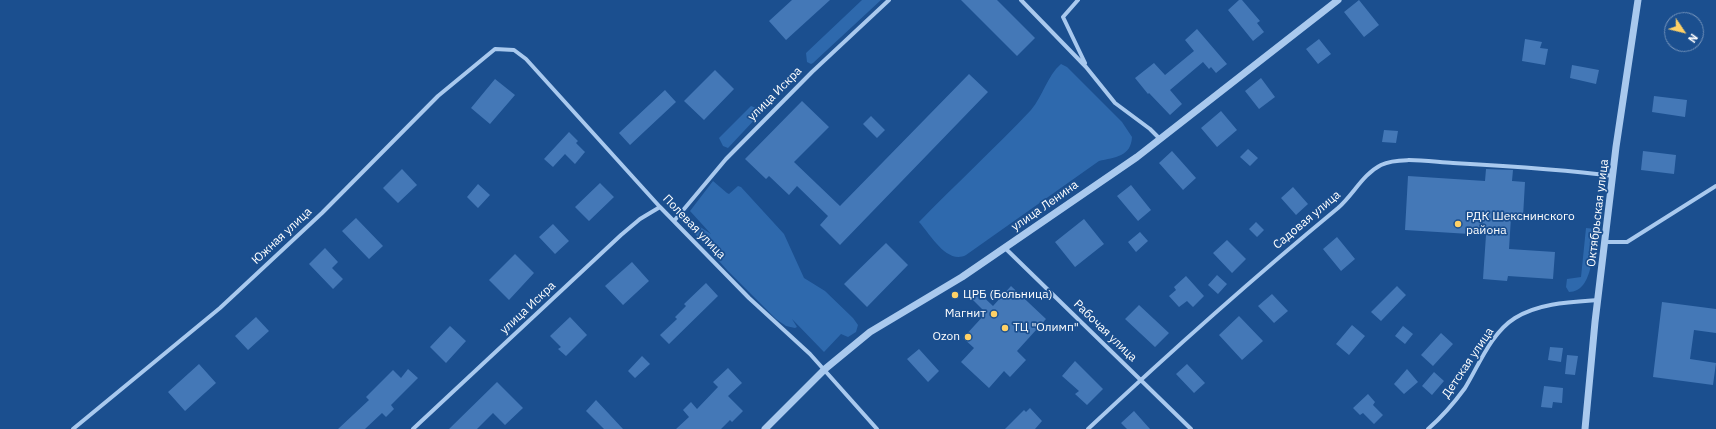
<!DOCTYPE html>
<meta charset="utf-8">
<style>
body{margin:0}
#map{position:relative;width:1716px;height:429px;overflow:hidden;background:#1b4f8f;font-family:"IBM Plex Sans",sans-serif}
canvas{display:block}
.north{position:absolute;left:1664px;top:12px;width:40px;height:40px;box-sizing:border-box;background:#1b4f8f;border:1px solid #7695bc;border-radius:50%;rotate:125deg;font-size:11px;font-weight:700;line-height:16px;text-align:center;color:#fff}
.north::after{content:'';display:block;margin:auto;width:14px;height:18px;background:#ffd166;clip-path:polygon(50% 0,100% 100%,50% 72%,0 100%)}
</style>
<div id="map">
<canvas width="1716" height="429"></canvas>
<div class="north">N</div>
</div>
<script>
const g = document.querySelector('canvas').getContext('2d');
g.lineJoin = 'round';
function paint(path, color) { g.fillStyle = color; g.fill(path, 'evenodd'); }
function stroke(path, color, width, dash) { g.strokeStyle = color; g.lineWidth = width; g.lineCap = dash ? 'butt' : 'round'; g.setLineDash(dash || []); g.stroke(path); }
function label(font, color, halo, rows, align = 'center') {
  g.font = font + ' "IBM Plex Sans",sans-serif'; g.lineWidth = 3.5; g.setLineDash([]); g.textBaseline = 'middle'; g.strokeStyle = halo; g.fillStyle = color; for (const [text, x, y, turn = 0] of rows) {
    g.save(); g.translate(x, y); g.rotate((+turn || 0) * Math.PI / 180); g.textAlign = isNaN(turn) ? turn : align; if (halo) g.strokeText(text, 0, 0); g.fillText(text, 0, 0); g.restore();
  }
}
paint(new Path2D(`
 M862,0H881L813,63L811,64L807,62L806,53Z
 M1061,64L1067,67L1122,122L1132,137C1131,157 1115,157 1099,161L966,255C947,265 930,234 919,222C956,184 995,148 1031,110C1043,96 1047,76 1061,64Z
 M751,106L756,108L759,112L758,116L728,148L723,146L719,138Z
 M713,181L727,193L729,194L738,186L741,187L784,234L804,278L825,291L853,318L858,325L856,332L848,337L841,334L824,352L792,319L797,327L795,328L786,326L776,319L727,270L687,225L689,222L694,223L711,234L690,211Z
 M1586,228L1595,229C1593,247 1594,292 1569,292L1566,287L1567,279L1581,277Z`), '#2e69ad');
paint(new Path2D(`
 M792,0H830L786,40L769,21Z
 M961,0H997L1035,38L1017,56Z
 M1239,0H1242L1260,21L1257,23L1264,32L1253,41L1228,10Z
 M1359,0L1379,25L1364,37L1344,12Z
 M1197,29L1227,64L1216,73L1211,67L1209,69L1203,62L1170,90L1182,104L1170,115L1149,93L1148,94L1135,78L1154,63L1165,75L1194,51L1185,40Z
 M1319,39L1331,54L1318,64L1306,49Z
 M1525,39L1542,42L1540,48L1548,49L1545,65L1522,61Z
 M1572,65L1599,70L1596,84L1570,78Z
 M715,70L734,89L704,120L684,101Z
 M969,74L988,92L840,245L820,225L828,216L797,186L789,195L769,176L766,179L745,159L802,101L829,127L794,162L840,206Z
 M1261,78L1275,97L1259,109L1245,91Z
 M495,79L515,95L490,124L471,108Z
 M665,90L676,102L630,145L619,133Z
 M1654,96L1687,100L1685,117L1652,112Z
 M1221,111L1237,130L1217,147L1201,128Z
 M871,116L885,130L877,138L863,124Z
 M1384,130L1398,131L1396,143L1382,142Z
 M569,132L578,141L576,143L585,152L575,164L565,154L553,167L544,159Z
 M1248,149L1258,158L1250,166L1240,157Z
 M1172,151L1196,178L1183,190L1159,163Z
 M1643,151L1676,155L1674,174L1641,170Z
 M402,169L417,185L398,203L383,188Z
 M1486,169L1513,170L1512,181L1525,182L1523,217H1511L1509,249L1555,252L1553,279L1508,276L1507,281L1483,279L1486,235L1405,230L1408,176L1485,181Z
 M600,183L614,197L589,221L575,207Z
 M478,184L490,195L478,208L467,197Z
 M1131,185L1151,210L1138,221L1117,196Z
 M1293,187L1308,204L1296,215L1281,198Z
 M356,218L383,246L369,259L342,231Z
 M1084,219L1104,244L1075,267L1055,242Z
 M1256,222L1264,230L1257,237L1249,229Z
 M553,224L569,241L555,254L539,237Z
 M1140,232L1148,241L1136,252L1128,242Z
 M1337,237L1355,259L1341,271L1323,249Z
 M1227,240L1246,259L1232,273L1213,253Z
 M886,243L908,265L867,307L844,284Z
 M325,248L338,262L332,268L343,279L333,289L309,264Z
 M515,254L534,273L509,300L489,280Z
 M632,262L649,281L623,305L605,286Z
 M1217,275L1227,284L1218,294L1208,285Z
 M1186,276L1204,296L1193,307L1187,301L1179,307L1169,296L1176,290L1174,287Z
 M706,283L718,296L669,344L660,335L677,319L675,317L686,306L684,304Z
 M1011,286L1046,319L1017,351L1026,360L1010,377L1004,371L989,388L961,362L974,348L963,338L986,313L969,296L975,289L993,306Z
 M1397,286L1406,295L1381,321L1371,312Z
 M1272,294L1288,311L1274,323L1258,306Z
 M1662,302L1716,309V333L1694,330L1690,359L1716,363L1713,385L1653,377Z
 M1139,305L1169,333L1155,347L1125,319Z
 M1239,316L1263,341L1242,360L1219,335Z
 M256,317L269,331L248,350L235,336Z
 M570,317L587,335L566,356L558,349L561,347L550,336Z
 M1352,325L1365,336L1349,355L1336,344Z
 M450,326L466,341L446,363L430,347Z
 M1403,326L1413,334L1405,344L1395,336Z
 M1441,333L1453,344L1433,366L1421,355Z
 M1550,347L1563,348L1561,362L1548,360Z
 M919,349L939,371L928,382L907,359Z
 M1567,355L1578,356L1575,375L1565,374Z
 M642,356L650,364L635,378L628,371Z
 M1075,361L1103,389L1087,405L1075,394L1079,391L1062,376Z
 M199,364L216,383L185,411L168,392Z
 M1187,364L1205,383L1194,393L1176,374Z
 M728,368L742,383L728,396L743,411L732,422L730,420L721,429H676L689,417L683,410L691,402L697,409L718,387L713,382Z
 M408,369L418,378L391,405L394,409L386,417L382,413L365,429H338L369,400L366,397L393,370L401,378Z
 M1407,369L1418,382L1404,394L1394,384Z
 M1434,372L1444,381L1432,395L1422,386Z
 M497,382L523,408L505,425L493,413L477,429H449Z
 M1544,386L1563,388L1562,403L1553,402L1552,408L1541,407Z
 M1368,394L1375,402L1373,405L1383,415L1374,424L1363,413L1360,415L1353,408Z
 M596,400L623,429H604L586,411Z
 M1030,408L1042,421L1035,429H1005L1024,410L1026,412Z
 M1134,411L1150,429H1127L1121,423Z`), '#4478b7');
stroke(new Path2D(`
 M1021,0L1086,67L1115,103L1150,129L1160,139
 M1078,0L1063,17L1085,63
 M674,221L726,159L812,72L889,0
 M1605,242H1627L1716,186
 M1005,248L1191,429
 M73,429L220,308L322,213L438,96L495,49L514,50L526,59L660,207L749,298L810,354L877,429
 M413,429L621,235L640,219L660,207
 M1088,429C1169,353 1252,279 1338,208C1353,195 1363,174 1381,165C1399,156 1432,162 1453,163C1507,166 1560,169 1613,176
 M1428,429C1442,417 1454,403 1465,388C1479,365 1491,333 1515,318C1539,303 1570,302 1598,300`), '#a9c9ee', 4);
stroke(new Path2D(`
 M765,429L825,369L870,332L962,277L1137,157L1338,0
 M1585,429L1595,322L1616,147L1638,0`), '#a9c9ee', 7);
for (const [x, y, r, color] of [
 [1458,224,4,"#ffd166"],
 [955,295,4,"#ffd166"],
 [994,314,4,"#ffd166"],
 [1005,328,4,"#ffd166"],
 [968,337,4,"#ffd166"]
]) { const dot = new Path2D(); dot.arc(x, y, r, 0, 2 * Math.PI); g.fillStyle = color; g.fill(dot); stroke(dot, '#1b4f8f', 1.5); }
label('12px', '#fff', '#1b4f8f', [
 ["улица Искра",775,94,-45],
 ["улица Ленина",1045,206,-35],
 ["Октябрьская улица",1598,213,-83],
 ["Садовая улица",1307,220,-40],
 ["Полевая улица",694,227,46],
 ["Южная улица",282,236,-43],
 ["улица Искра",528,308,-43],
 ["Рабочая улица",1105,331,44],
 ["Детская улица",1468,363,-56]
]);
label('12px', '#fff', '#1b4f8f', [
 ["РДК Шекснинского",1466,217],
 ["района",1466,231],
 ["ЦРБ (Больница)",963,295],
 ["Магнит",986,314,"right"],
 ["ТЦ \"Олимп\"",1013,328],
 ["Ozon",960,337,"right"]
], 'left');
</script>
